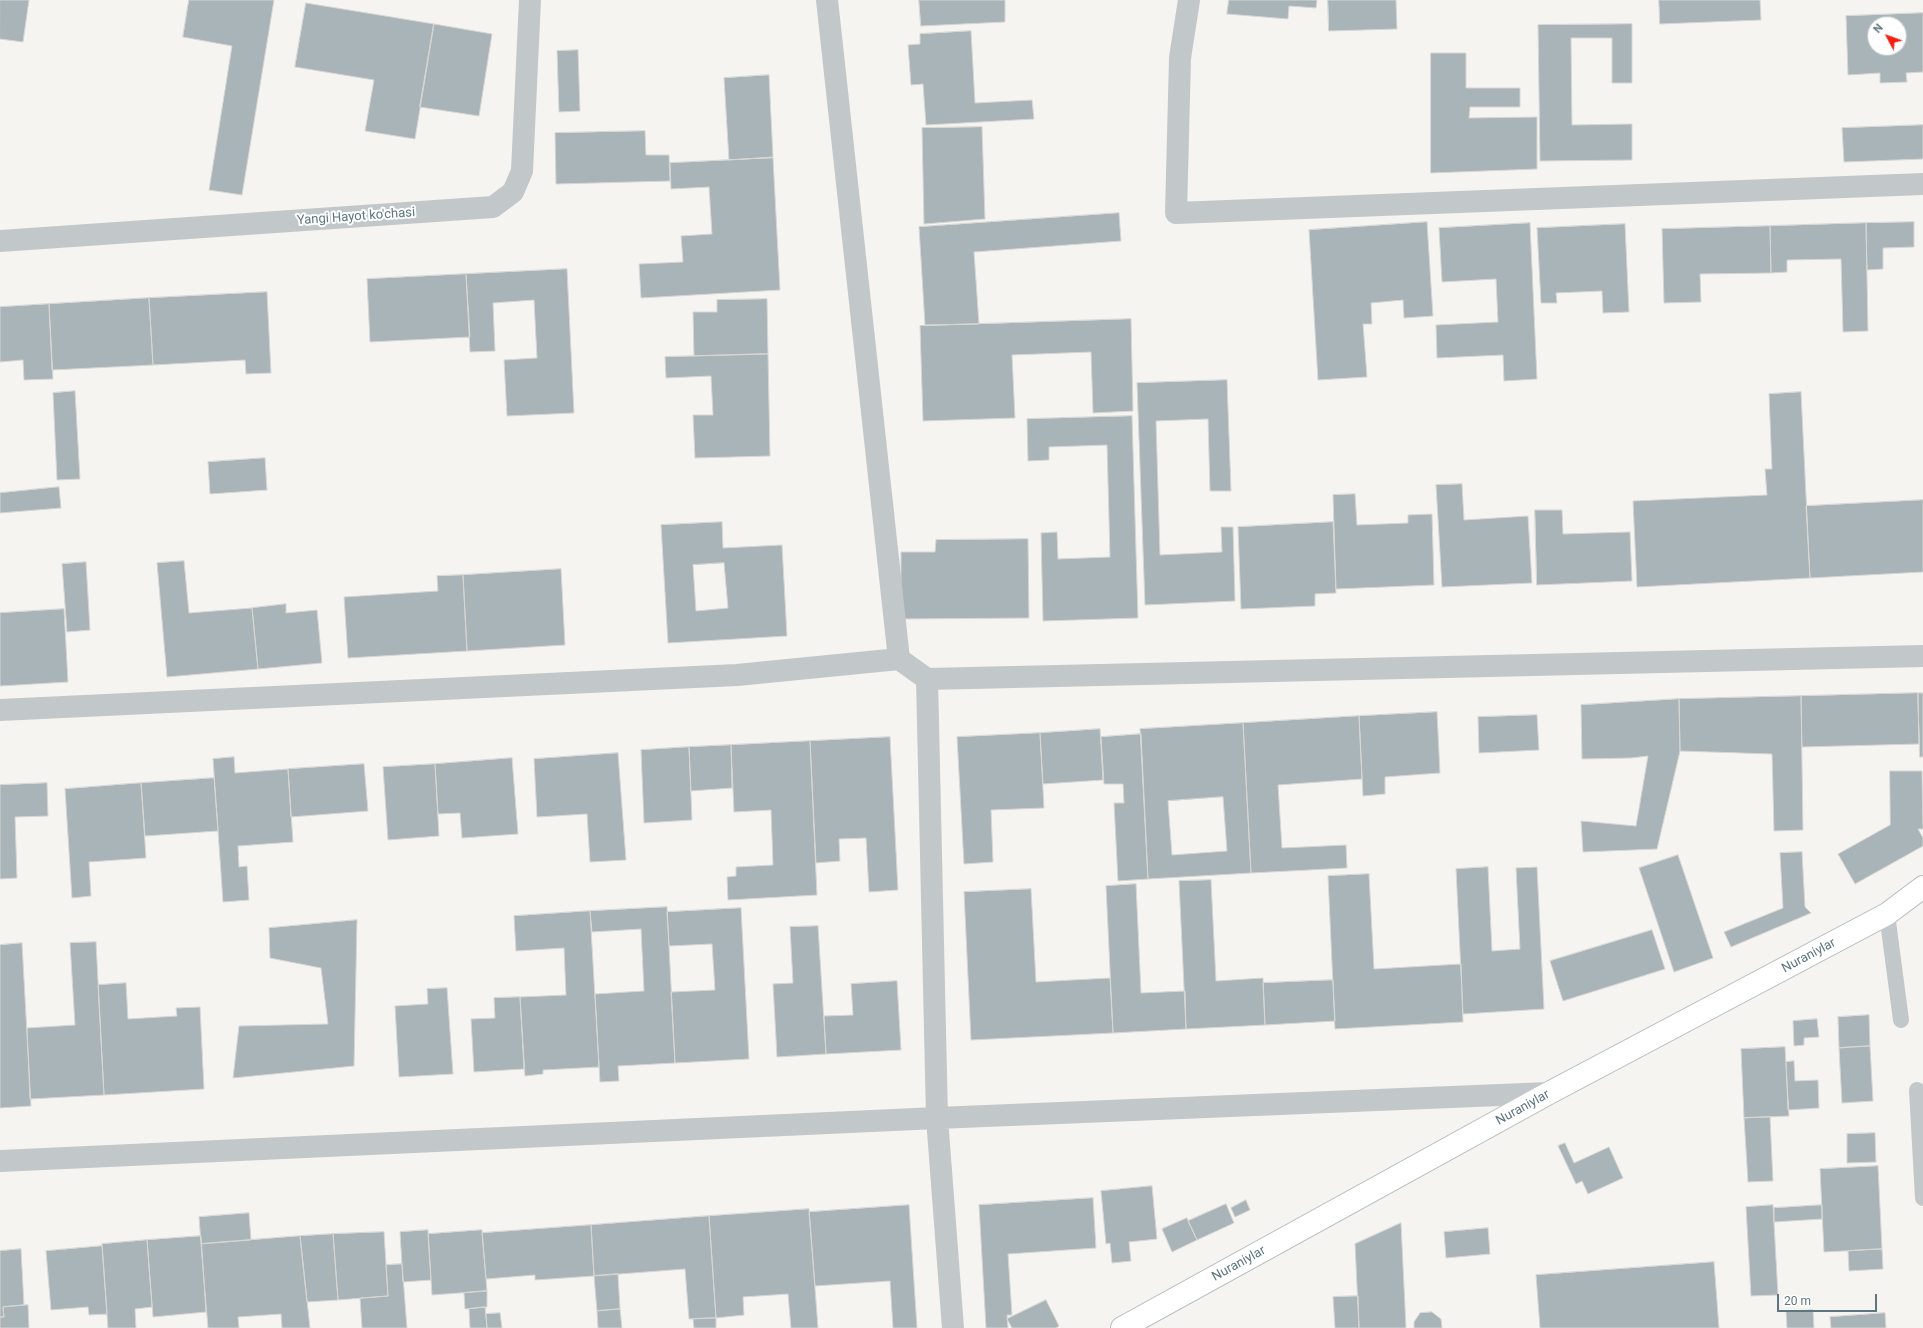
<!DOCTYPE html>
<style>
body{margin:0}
#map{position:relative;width:1923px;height:1328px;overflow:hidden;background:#f5f4f0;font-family:Roboto,sans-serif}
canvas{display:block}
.north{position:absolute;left:1867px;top:16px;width:40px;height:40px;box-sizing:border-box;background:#fff;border:1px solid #bec8cc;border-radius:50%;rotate:311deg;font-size:11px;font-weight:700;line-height:16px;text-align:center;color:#5d767f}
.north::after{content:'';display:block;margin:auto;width:14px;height:18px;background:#f41f12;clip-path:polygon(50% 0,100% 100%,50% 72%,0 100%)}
.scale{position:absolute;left:1777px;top:1294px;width:100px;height:18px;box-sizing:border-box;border:2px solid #5d767f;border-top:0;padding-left:5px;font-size:12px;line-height:14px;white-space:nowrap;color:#5d767f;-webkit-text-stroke:3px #fff;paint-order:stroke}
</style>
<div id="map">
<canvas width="1923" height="1328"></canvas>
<div class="north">N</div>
<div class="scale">20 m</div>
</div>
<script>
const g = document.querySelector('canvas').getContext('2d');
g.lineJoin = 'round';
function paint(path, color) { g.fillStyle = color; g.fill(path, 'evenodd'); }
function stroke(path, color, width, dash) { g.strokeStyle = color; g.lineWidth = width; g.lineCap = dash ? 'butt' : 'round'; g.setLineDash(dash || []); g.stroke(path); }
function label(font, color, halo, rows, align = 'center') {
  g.font = font + ' Roboto,sans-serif'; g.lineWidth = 4; g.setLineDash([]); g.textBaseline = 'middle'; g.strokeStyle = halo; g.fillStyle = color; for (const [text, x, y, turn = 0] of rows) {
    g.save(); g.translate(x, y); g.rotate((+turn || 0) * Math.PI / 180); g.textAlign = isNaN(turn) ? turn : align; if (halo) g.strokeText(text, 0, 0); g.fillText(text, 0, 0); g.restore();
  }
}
const building = new Path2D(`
 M0,0H29L23,42L0,39Z
 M189,0H274L242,195L209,190L232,46L183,37Z
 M919,0H1005V22L921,26Z
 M1229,0H1317L1316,8L1289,6L1288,19L1227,14Z
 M1328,0H1396L1397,29L1329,31Z
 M1659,0H1760L1761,20L1660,24Z
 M306,3L434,24L415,139L365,131L374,80L295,67Z
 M1923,13V72L1906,73L1907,82L1880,83V73L1848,75L1846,16ZM1875,24H1899V48H1875Z
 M434,24L492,34L479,116L420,107Z
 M1632,24V83H1612V38H1571L1572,125L1632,124V160L1540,161L1538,25Z
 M971,31L975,103L1032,100L1034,119L926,125L923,84L911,85L908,45L920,44V34Z
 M578,50L580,111L559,112L557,51Z
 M1431,53H1466V88H1520V107H1470L1469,118L1537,117V169L1431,173Z
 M769,75L773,157L729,160L724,78Z
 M1923,125V159L1844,162L1842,128Z
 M982,127L985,219L924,224L922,128Z
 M645,131L646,155H669L670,181L556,184L555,133Z
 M773,158L780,290L641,298L639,264L683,262L681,236L712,234L709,187L671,189L670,163Z
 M1119,213L1121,241L974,252L979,324L925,325L919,227Z
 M1427,222L1433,316L1404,318L1403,300L1371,303L1372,324H1363L1367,377L1318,380L1309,230Z
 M1914,222V247L1883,248V269L1867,270L1866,223Z
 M1530,223L1537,379L1504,381L1503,355L1437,358L1436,325L1498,322L1496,279L1442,282L1439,228Z
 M1866,223L1868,331L1843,332L1841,259L1787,260V272L1771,273L1770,226Z
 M1625,224L1629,312L1603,313L1602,291L1556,293L1557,303H1541L1537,228Z
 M1770,226L1771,273L1700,274L1701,302L1664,303L1662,229Z
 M567,269L574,413L507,416L504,360L537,358L534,300L493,303L495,351L470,352L466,274Z
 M466,274L470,337L370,342L367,279Z
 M267,292L271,373L246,374L245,360L153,365L149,298Z
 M149,298L153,365L52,370L49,304Z
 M767,299L768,354L694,356L693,312H717V300Z
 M49,304L53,379L24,380L23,360L0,362V307Z
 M1131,319L1133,411L1093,413L1091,352L1012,355L1015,418L923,421L920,326Z
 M768,354L770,456L695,458L693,415H713L711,376L666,378L665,357Z
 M1227,380L1231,491H1210L1208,419L1156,421L1160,555L1222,552L1221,527H1233L1235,601L1145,605L1137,383Z
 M75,391L80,479L57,480L53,393Z
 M1801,392L1810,578L1637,587L1633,501L1767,495L1765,469H1772L1769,394Z
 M1132,416L1138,618L1043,621L1041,533L1057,532L1058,559L1110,557L1107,445L1049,447V460L1028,461L1027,419Z
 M265,458L267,490L210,494L208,462Z
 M1462,484L1464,520L1528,516L1532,583L1442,587L1436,485Z
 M59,487L61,508L0,513V493Z
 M1355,494L1357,525L1408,523V515L1432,514L1434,585L1336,589L1333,495Z
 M1923,500V572L1810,578L1806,506Z
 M1535,510H1562L1563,534L1630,532L1632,581L1537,585Z
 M722,522L723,548L782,545L787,636L668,643L661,525ZM724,563L728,608L696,611L693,565Z
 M1333,522L1336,593L1315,594V606L1241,609L1238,527Z
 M1028,539L1029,618L901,619V552H935L936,540Z
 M184,561L189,613L252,608L258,669L167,677L157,563Z
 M86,562L90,630L67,632L62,564Z
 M561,569L565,645L467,651L463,575Z
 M463,575L467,651L348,658L344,597L438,591L437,576Z
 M286,604V613L317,610L322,663L258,669L252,608Z
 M64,609L68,682L0,686V613Z
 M1918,693L1919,744L1802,747L1801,696Z
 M1918,693H1923V757H1920Z
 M1801,696L1803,830L1774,831L1772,754L1680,751L1679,699Z
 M1679,699L1680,751L1657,849L1583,852L1581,821L1636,826L1648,756L1631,758L1582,759L1581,705Z
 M1437,712L1440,773L1385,777V794L1363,796L1359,716Z
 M1537,715L1539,750L1479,753L1478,717Z
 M1359,716L1362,779L1278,785L1282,848L1346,845L1347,868L1251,873L1243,723Z
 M1243,723L1251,873L1148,879L1140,729ZM1223,797L1227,851L1172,855L1168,801Z
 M1100,729L1103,780L1043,784L1040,733Z
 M1040,733L1044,808L991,810L993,862L964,864L957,737Z
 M1141,734L1148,879L1118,881L1114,803H1124L1123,784H1104L1101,737Z
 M890,737L898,890L869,892L866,838L839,839L840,861L816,863L810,741Z
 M810,741L817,895L728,900L727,877L736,876V867L773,865L771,810L734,812L731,745Z
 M731,745L732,788L691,791L689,747Z
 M689,747L692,820L644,823L641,750Z
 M618,753L626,860L590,862L587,814L537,817L534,759Z
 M234,757L235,773L288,769L293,842L238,846L239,867L247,866L249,900L223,902L213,759Z
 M512,758L518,834L462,838L460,813L438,814L435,764Z
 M364,764L368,811L291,817L288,769Z
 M435,764L439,836L388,840L383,767Z
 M1890,771H1922L1923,829H1918L1923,838V846L1855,884L1838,854L1890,825Z
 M214,778L218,831L145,836L141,783Z
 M47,783L48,816L15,817L17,878L0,879V785Z
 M141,783L146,858L89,862L91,896L72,898L65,789Z
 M1802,852L1805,907L1811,913L1731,947L1724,932L1783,908L1780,853Z
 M1678,855L1713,958L1674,972L1639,868Z
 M1488,867L1492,951L1520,949L1516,868L1537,867L1544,1009L1463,1014L1456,869Z
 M1369,874L1374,969L1461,964L1463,1022L1335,1029L1328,876Z
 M1211,880L1216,981L1263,978L1265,1025L1186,1029L1179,881Z
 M1136,884L1141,993L1185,991L1186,1029L1113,1033L1106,886Z
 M1031,889L1036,982L1110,978L1113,1033L971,1040L964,892Z
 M667,907L675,1063L618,1066L619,1081L600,1082L595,994L644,991L641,929L592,932L590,911Z
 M741,908L749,1059L675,1063L671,992L715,990L712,944L669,946L667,912Z
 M590,911L599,1067L543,1070V1074L525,1076L520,997L566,995L564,948L516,951L514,916Z
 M357,920L354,1066L233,1078L239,1026L328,1024L321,968L270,958L269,928Z
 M818,926L826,1054L777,1057L773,984L793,983L790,927Z
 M1652,930L1665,969L1563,1001L1550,961Z
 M96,942L104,1095L30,1099L27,1028L75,1025L70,943Z
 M22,943L31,1106L0,1108V945Z
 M1333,980L1335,1021L1265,1025L1263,983Z
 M897,981L901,1050L826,1054L824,1016L853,1015L851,984Z
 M126,983L128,1019L177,1016L176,1008L200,1007L204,1089L104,1095L98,985Z
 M447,988L453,1074L399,1077L395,1006L428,1004L427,989Z
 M520,997L524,1069L474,1072L471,1019L495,1018L494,998Z
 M1869,1015L1870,1046L1839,1048L1838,1017Z
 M1817,1019L1819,1037L1804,1038V1045L1794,1046L1793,1021Z
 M1870,1046L1873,1101L1842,1103L1839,1048Z
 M1785,1047L1789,1116L1744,1118L1741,1049Z
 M1794,1061L1795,1081L1818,1080L1819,1108L1788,1110L1786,1062Z
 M1770,1117L1773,1181L1748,1182L1744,1118Z
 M1875,1133L1876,1162L1847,1163V1134Z
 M1565,1143L1574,1163L1609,1147L1623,1178L1588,1194L1582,1181L1576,1184L1558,1146Z
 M1878,1166L1882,1249L1824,1252L1820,1169Z
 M1152,1186L1157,1239L1129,1242L1131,1261L1112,1263L1110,1243L1106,1244L1101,1191Z
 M1093,1198L1096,1248L1008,1254L1012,1315H1007L1008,1328H986L979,1205Z
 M1246,1200L1250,1210L1235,1217L1231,1208Z
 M1226,1204L1234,1223L1197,1240L1188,1221Z
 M909,1205L917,1328H893L890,1281L815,1286L809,1212Z
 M1773,1205L1778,1295L1751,1296L1746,1207Z
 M1822,1205V1219L1774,1222V1208Z
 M809,1209L818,1328H791L788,1294L743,1297L744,1315L716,1318L709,1216Z
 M249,1213L251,1240L201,1244L199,1217Z
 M709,1216L716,1318L689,1319L685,1269L594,1276L591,1225Z
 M1187,1218L1197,1240L1172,1252L1162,1229Z
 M1401,1223L1406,1328H1359L1355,1244Z
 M591,1225L594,1276L535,1280V1275L486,1279L482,1233Z
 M1488,1228L1490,1254L1446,1258L1444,1232Z
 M428,1230L431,1280L403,1282L400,1232Z
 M482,1230L487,1291L432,1295L428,1234Z
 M384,1232L388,1296L338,1300L333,1234Z
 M333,1234L338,1300L307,1302L300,1236Z
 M201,1236L206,1312L153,1317L147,1240Z
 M300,1236L310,1328H282L281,1314L238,1317L239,1328H208L201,1244Z
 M147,1240L152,1307L135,1309L136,1328H108L102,1244Z
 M102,1246L107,1314L89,1315L88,1307L51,1310L46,1251Z
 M21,1249L24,1305L3,1307L4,1317H0V1251Z
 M1882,1249L1883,1269L1849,1271L1848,1251Z
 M1714,1262L1719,1328H1540L1536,1275Z
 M402,1264L407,1328H362L360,1298L388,1296L386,1265Z
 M618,1274L620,1309L597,1311L594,1276Z
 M487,1291V1307L465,1309L464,1293Z
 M1358,1296L1359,1328H1335L1333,1297Z
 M1046,1300L1059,1326L1056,1328H1012L1007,1319Z
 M28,1305L29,1328H0V1317H4L3,1307Z
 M485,1307L487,1328H470L469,1309Z
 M620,1309L622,1328H598L597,1311Z
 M1813,1310L1814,1328H1787L1786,1312Z
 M1432,1312L1441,1319L1442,1328H1414V1322L1420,1313Z
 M500,1313L502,1328H487L486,1314Z
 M1885,1313L1886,1328H1831L1830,1317Z
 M716,1318V1328H694L693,1319Z`);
paint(building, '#a8b4b7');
stroke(building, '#d6d6d3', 1);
const secondary = new Path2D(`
 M1122,1328L1549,1093L1887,914L1923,887`);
stroke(secondary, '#b4bbbe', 24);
stroke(new Path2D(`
 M1887,914L1901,1020
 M1917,1090L1923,1198`), '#c2c7ca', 16);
stroke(new Path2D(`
 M827,0L899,659L927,679L937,1118L953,1328
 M1189,0L1180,58L1176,213L1923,184
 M0,241L493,207L513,192L522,171L530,0
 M927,679L1923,656
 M0,710L737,675L899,659
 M0,1161L937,1118L1549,1093`), '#c2c7ca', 22);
stroke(secondary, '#fff', 22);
label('13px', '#5d767f', '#fff', [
 ["Yangi Hayot ko'chasi",356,217,-4],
 ["Nuraniylar",1809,956,-28],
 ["Nuraniylar",1523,1108,-29],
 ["Nuraniylar",1239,1264,-29]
]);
</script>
